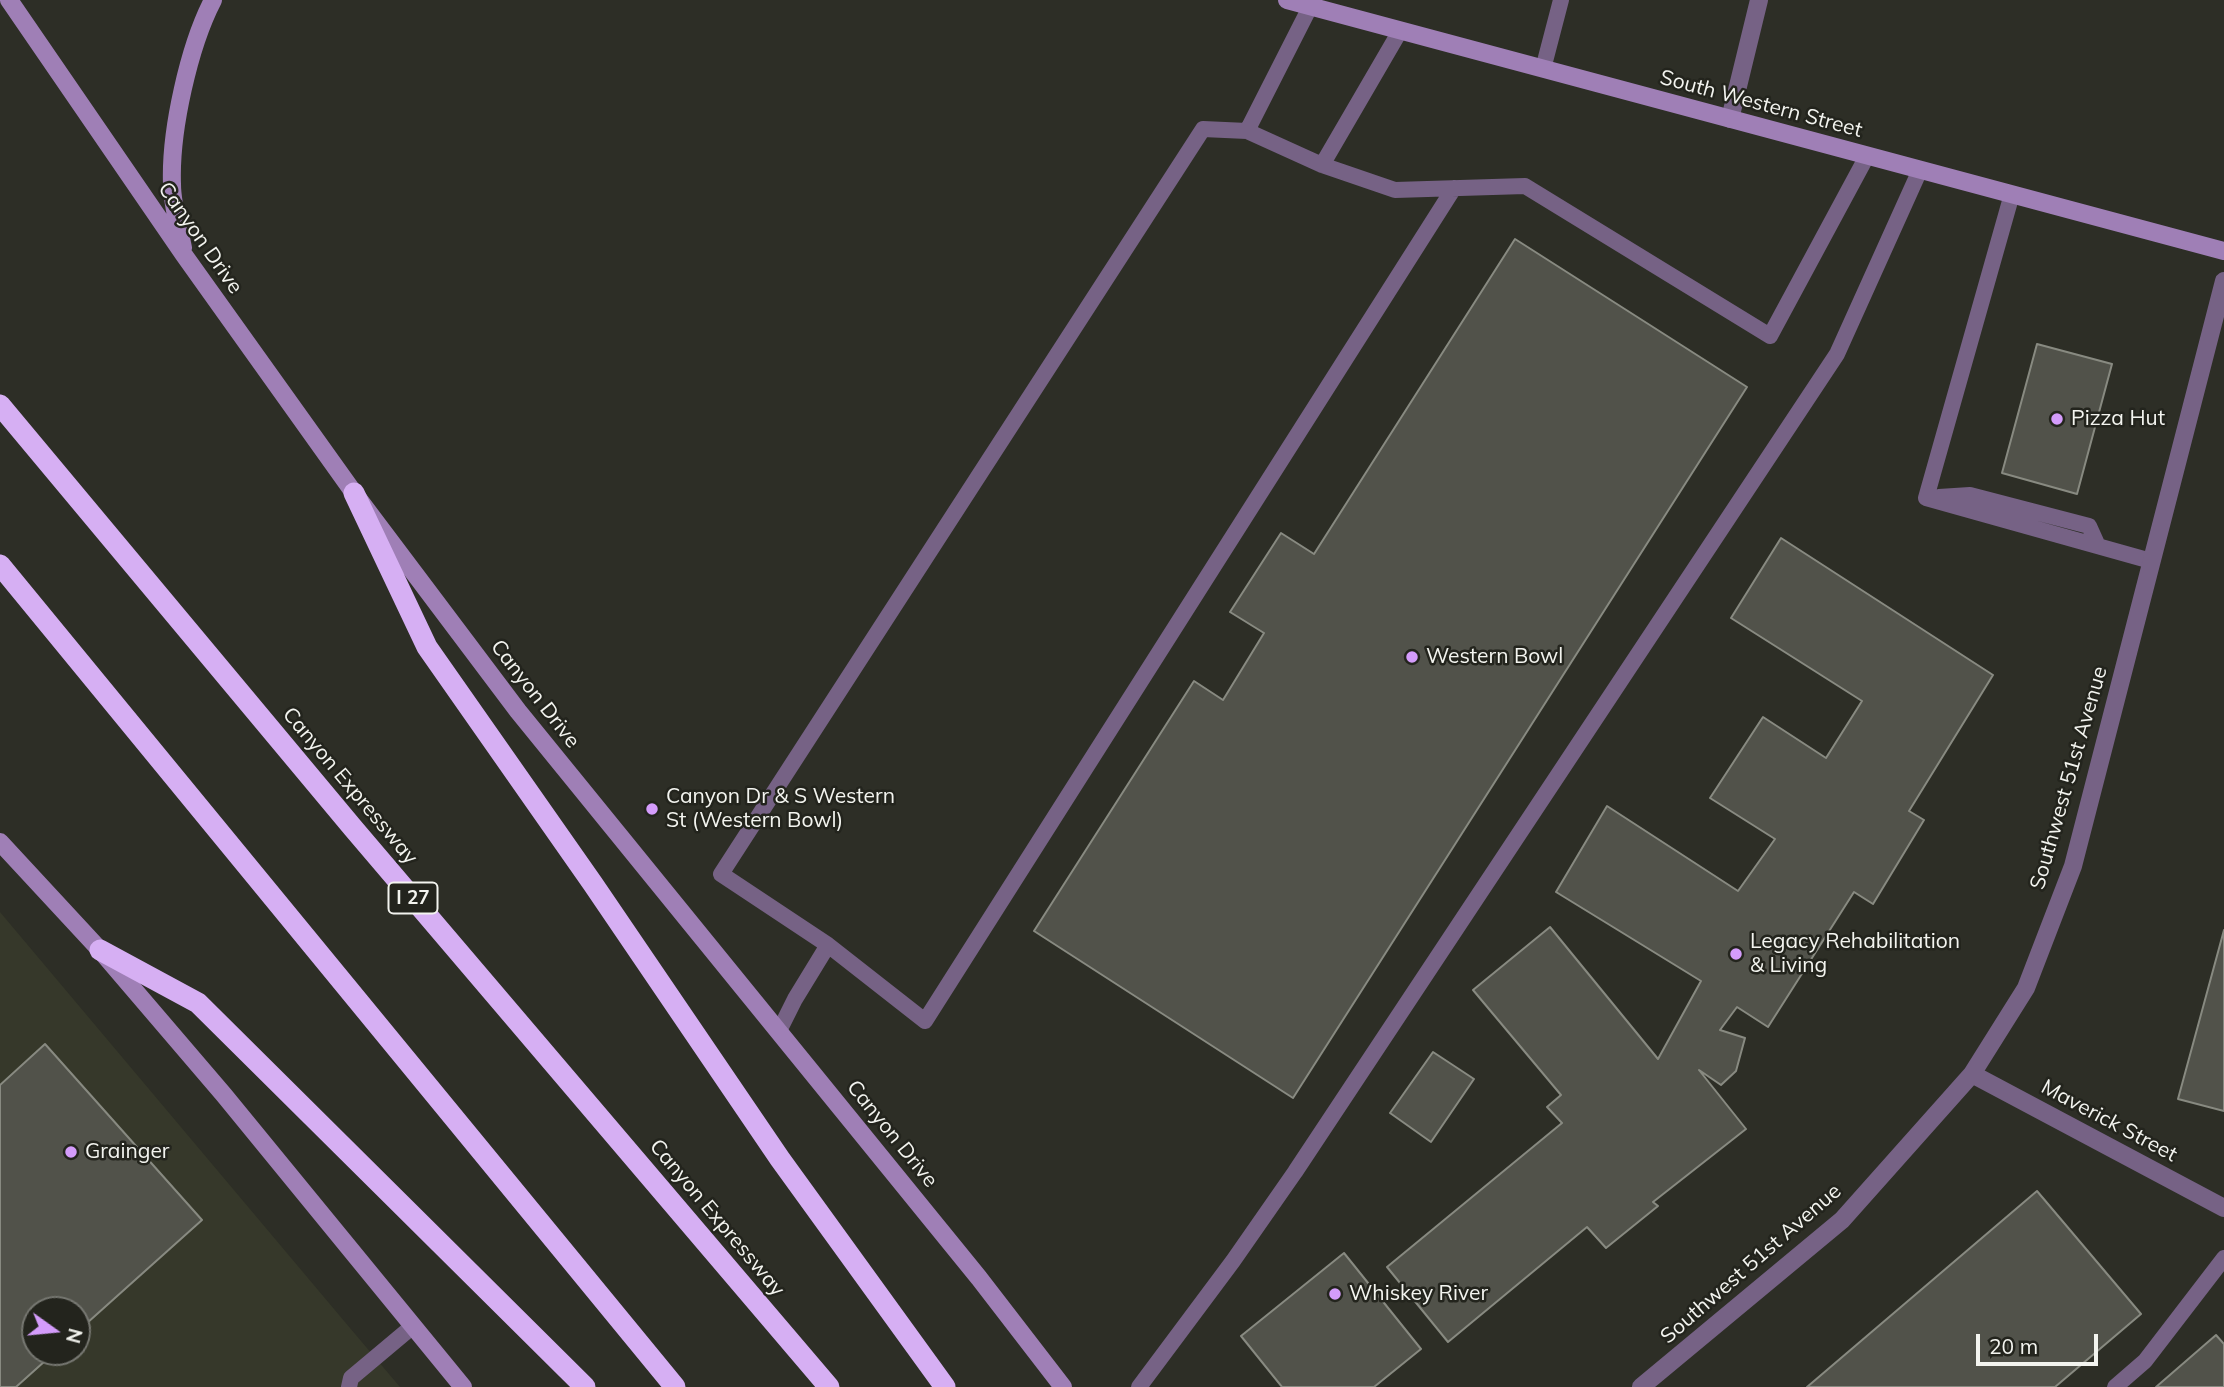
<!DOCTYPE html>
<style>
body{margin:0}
#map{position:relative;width:2224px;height:1387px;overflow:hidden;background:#2d2e26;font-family:Mulish,sans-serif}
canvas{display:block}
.north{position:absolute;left:21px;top:1296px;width:70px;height:70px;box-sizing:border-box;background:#23241d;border:2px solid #767771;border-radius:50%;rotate:105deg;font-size:19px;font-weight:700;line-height:28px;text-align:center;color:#f3f4ef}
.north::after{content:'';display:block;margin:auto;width:24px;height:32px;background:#d49cfb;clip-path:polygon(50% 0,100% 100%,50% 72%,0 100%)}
.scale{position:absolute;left:1976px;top:1334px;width:122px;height:32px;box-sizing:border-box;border:4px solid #f3f4ef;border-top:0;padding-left:9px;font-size:21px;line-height:24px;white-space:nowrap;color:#f3f4ef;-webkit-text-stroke:5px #23241d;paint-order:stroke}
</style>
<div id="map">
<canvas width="2224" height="1387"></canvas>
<div class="north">N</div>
<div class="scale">20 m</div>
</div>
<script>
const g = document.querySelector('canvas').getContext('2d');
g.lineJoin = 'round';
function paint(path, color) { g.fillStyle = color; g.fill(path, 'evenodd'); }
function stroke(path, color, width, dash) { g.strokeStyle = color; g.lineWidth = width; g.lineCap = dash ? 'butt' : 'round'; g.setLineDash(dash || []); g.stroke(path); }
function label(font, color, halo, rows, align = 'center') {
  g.font = font + ' Mulish,sans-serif'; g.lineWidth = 5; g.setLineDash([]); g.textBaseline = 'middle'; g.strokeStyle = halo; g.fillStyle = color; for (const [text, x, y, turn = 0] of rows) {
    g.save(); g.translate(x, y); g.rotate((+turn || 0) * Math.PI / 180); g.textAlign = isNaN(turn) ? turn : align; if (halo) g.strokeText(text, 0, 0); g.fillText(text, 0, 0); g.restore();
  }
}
paint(new Path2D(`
 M0,912L350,1328L400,1387H0ZM35,1310H77V1352H35Z`), '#36382a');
const building = new Path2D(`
 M1515,239L1747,387L1293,1098L1034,931L1194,681L1223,700L1264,633L1230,612L1281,533L1314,554Z
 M2037,344L2112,364L2077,494L2002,473Z
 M1781,538L1993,675L1909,811L1924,820L1873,904L1854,892L1768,1027L1737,1007L1720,1030L1745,1038L1736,1071L1721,1085L1699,1070L1746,1129L1653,1202L1658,1206L1606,1248L1587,1227L1448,1342L1387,1267L1562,1123L1547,1107L1561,1095L1473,990L1550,927L1658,1059L1701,981L1556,892L1607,806L1738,891L1775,839L1710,798L1763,717L1826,758L1862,701L1731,618Z
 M2224,930V1111L2178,1099Z
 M45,1044L202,1220L77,1332V1310H35V1352H55L16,1387H0V1085Z
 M1433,1052L1474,1079L1431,1142L1390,1113Z
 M2037,1191L2141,1314L2055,1387H1807Z
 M1344,1253L1421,1349L1374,1387H1282L1241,1336Z
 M2216,1335L2224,1344V1387H2156Z`);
paint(building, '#51524a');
stroke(building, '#888a81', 2);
stroke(new Path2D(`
 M1543,69L1561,0
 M1247,131L1310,7
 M1322,165L1400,31
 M1454,188L925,1021L828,945L721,874L1203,129L1247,131L1322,165L1395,190L1525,186L1770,336L1867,156
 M2012,194L1926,498L2151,561
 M1939,497L1970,495L2089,526L2098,546
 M779,1031L795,999L828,945
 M349,1387L351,1378L413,1326
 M1139,1387L1233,1261L1295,1172L1837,354L1920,170
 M2115,1387L2145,1361L2224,1258`), '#766285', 16);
stroke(new Path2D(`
 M1730,119L1759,0
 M1972,1074L2224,1208
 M1641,1387L1842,1220L1972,1074L2026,988L2073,866L2224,281`), '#766285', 18);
stroke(new Path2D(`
 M9,0L184,255L354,493L518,711L979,1278L1063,1387
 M1287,0L2224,251
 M183,248C179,227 172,205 172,184C170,131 189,46 213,0
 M0,842L100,950L224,1095L463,1387`), '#9f7fb6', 18);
stroke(new Path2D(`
 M0,405L353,828L829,1387
 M354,493L427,647L593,884L780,1159L945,1387
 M0,565L675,1387
 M100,950L198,1003L585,1387`), '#d6aff3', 21);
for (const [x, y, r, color] of [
 [2057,419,7,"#d49cfb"],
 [1412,657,7,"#d49cfb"],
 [652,809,7,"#d49cfb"],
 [1736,954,7,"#d49cfb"],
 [71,1152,7,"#d49cfb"],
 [1335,1294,7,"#d49cfb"]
]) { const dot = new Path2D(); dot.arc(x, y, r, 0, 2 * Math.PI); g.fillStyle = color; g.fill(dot); stroke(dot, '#23241d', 2.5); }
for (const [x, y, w] of [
 [413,898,49]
]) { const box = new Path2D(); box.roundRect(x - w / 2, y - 15.5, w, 31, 5); g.fillStyle = '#23241d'; g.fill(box); stroke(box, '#f3f4ef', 2); }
label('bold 19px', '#f3f4ef', null, [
 ["I 27",413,898]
]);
label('21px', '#f3f4ef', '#23241d', [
 ["South Western Street",1761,104,15],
 ["Canyon Drive",200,238,55],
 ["Canyon Drive",535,694,52],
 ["Southwest 51st Avenue",2069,778,-74],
 ["Canyon Expressway",350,786,50],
 ["Maverick Street",2109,1121,28],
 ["Canyon Drive",892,1134,51],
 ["Canyon Expressway",717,1218,50],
 ["Southwest 51st Avenue",1751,1264,-41]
]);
label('21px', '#f3f4ef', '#23241d', [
 ["Pizza Hut",2071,419],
 ["Western Bowl",1426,657],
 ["Canyon Dr & S Western",666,797],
 ["St (Western Bowl)",666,821],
 ["Legacy Rehabilitation",1750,942],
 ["& Living",1750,966],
 ["Grainger",85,1152],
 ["Whiskey River",1349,1294]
], 'left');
</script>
